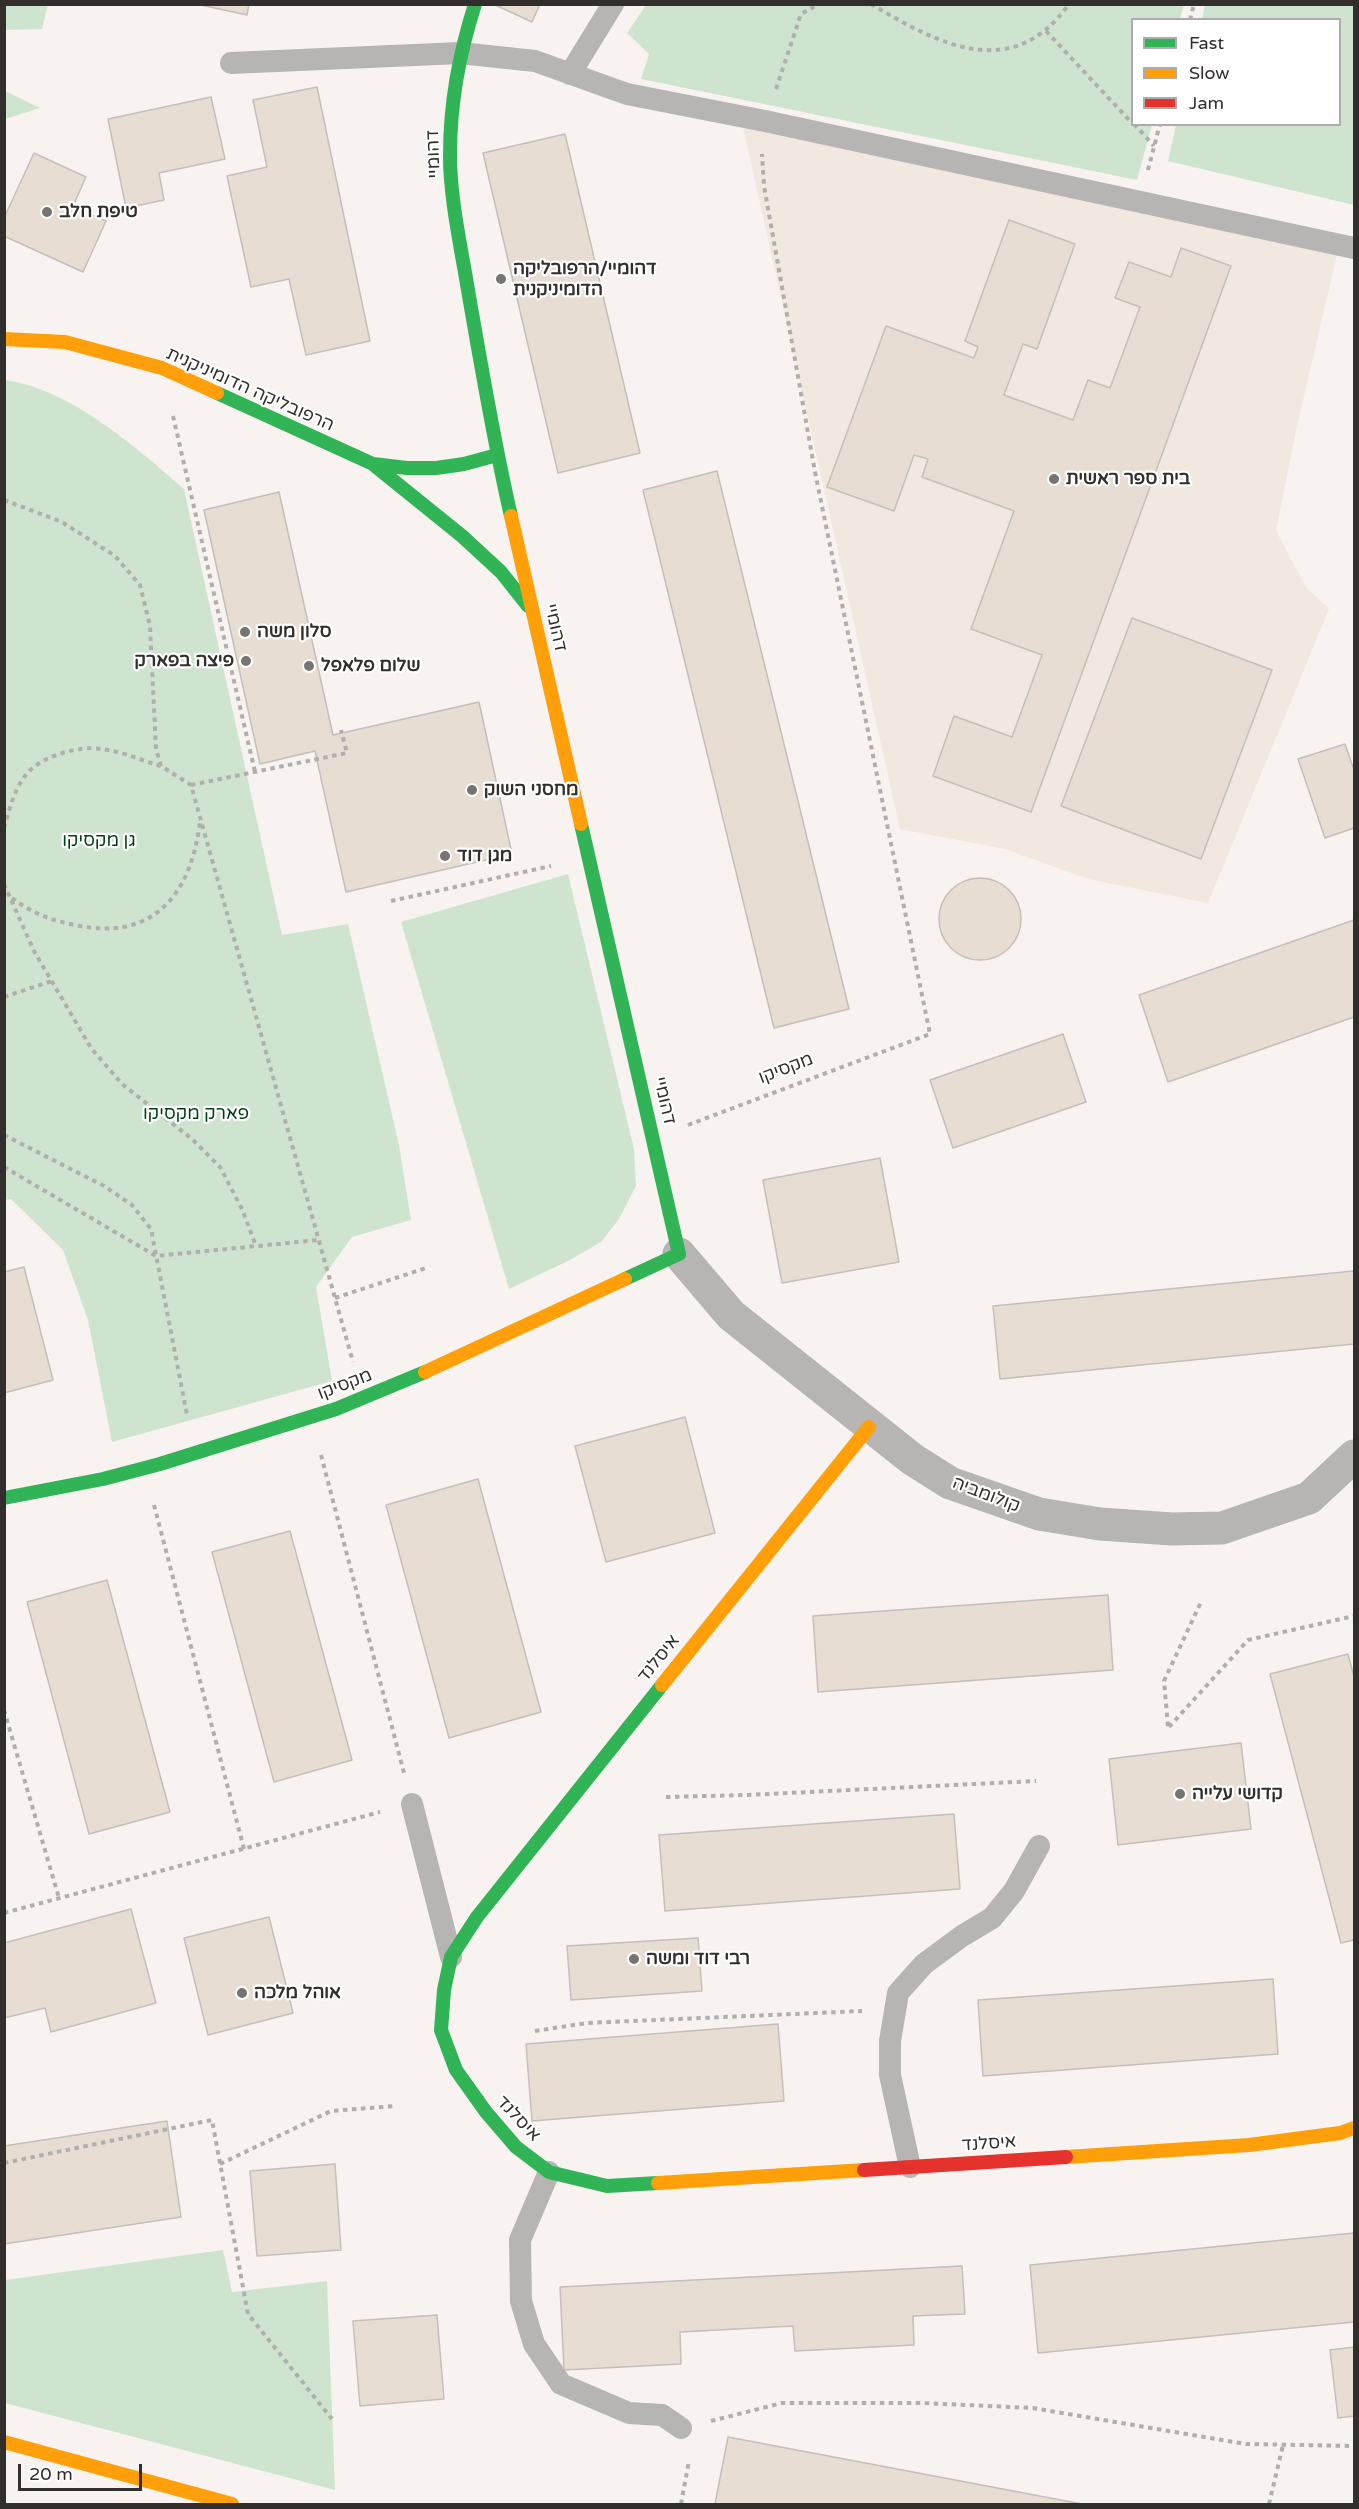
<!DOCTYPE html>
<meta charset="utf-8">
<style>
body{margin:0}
#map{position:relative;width:1359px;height:2509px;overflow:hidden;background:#f8f3f0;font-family:"Varela Round",sans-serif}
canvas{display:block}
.frame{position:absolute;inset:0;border:6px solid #312e2c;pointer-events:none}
.legend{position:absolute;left:1131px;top:18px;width:210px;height:108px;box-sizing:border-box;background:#fff;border:2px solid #adabab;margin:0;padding:8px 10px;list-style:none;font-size:18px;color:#312e2c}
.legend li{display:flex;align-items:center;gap:12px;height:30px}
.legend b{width:30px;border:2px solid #adabab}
.scale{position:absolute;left:18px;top:2464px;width:124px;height:27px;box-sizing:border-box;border:3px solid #312e2c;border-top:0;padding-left:8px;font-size:18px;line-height:21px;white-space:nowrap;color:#312e2c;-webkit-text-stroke:4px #fff;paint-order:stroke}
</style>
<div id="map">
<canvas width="1359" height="2509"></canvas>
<div class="frame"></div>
<ul class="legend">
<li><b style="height:8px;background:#30b455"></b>Fast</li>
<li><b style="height:8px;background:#ff9f0a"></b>Slow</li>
<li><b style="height:8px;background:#e5322d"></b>Jam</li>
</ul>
<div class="scale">20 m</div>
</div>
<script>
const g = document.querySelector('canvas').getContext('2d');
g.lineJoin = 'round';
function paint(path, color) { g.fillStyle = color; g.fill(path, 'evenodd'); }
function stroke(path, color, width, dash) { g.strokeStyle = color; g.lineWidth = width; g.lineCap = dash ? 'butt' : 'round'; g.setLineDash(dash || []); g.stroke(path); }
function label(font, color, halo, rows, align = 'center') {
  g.font = font + ' "Varela Round","Noto Sans Hebrew",sans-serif'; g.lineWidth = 4.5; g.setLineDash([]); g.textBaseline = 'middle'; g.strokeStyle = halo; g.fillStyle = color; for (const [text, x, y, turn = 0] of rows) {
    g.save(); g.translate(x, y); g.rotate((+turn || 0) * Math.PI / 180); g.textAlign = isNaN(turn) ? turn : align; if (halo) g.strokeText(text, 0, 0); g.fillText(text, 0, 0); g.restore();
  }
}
paint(new Path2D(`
 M742,123L1337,255L1297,426L1276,531L1306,587L1329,609L1208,903L1088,879L1005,849L900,829Z`), '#f1e8df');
paint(new Path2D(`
 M4,5H48L42,29L5,30Z
 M646,5V4L1184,5L1180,19L1132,20V124L1152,125L1137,180L641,79L649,54L627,33Z
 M1205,5H1354V205L1168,161L1176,125L1340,124V20L1202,19Z
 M5,91L40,108L5,119Z
 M5,380C70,389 136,447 184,489L282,935L348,924L399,1145L411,1220L352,1237L316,1287L332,1381L112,1442L88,1320L63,1250L11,1199L5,1200Z
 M568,874L634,1149L636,1186L619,1219L601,1242L568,1261L509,1289L401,922Z
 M223,2250L232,2292L327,2281L335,2490L5,2403V2280Z`), '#cfe4cf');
const building = new Path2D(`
 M196,4H249L247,15Z
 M493,4H540L532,22Z
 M317,87L370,341L306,355L289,279L251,287L227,176L267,167L253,100Z
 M211,97L225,159L159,173L164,200L126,208L108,119Z
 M565,134L640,453L558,473L483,153Z
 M34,153L86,177L73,206L106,221L83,272L4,236V218Z
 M1009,220L1075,244L1037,349L1023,344L1004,395L1073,420L1088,380L1110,388L1140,307L1115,298L1129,262L1171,277L1181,248L1231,266L1031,812L933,776L954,716L1012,737L1042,655L971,629L1014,511L922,477L928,459L914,455L894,511L827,487L886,326L974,358L978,347L965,341Z
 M717,471L849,1009L774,1028L643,490Z
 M279,492L333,735L479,702L512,854L346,892L315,751L260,764L204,510Z
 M1132,618L1272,670L1201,859L1061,806Z
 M1345,744L1354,770V828L1325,838L1298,759Z
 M939 919a41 41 0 1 1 82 0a41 41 0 1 1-82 0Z
 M1354,920V1017L1168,1082L1139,995Z
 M1063,1034L1086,1102L953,1148L930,1080Z
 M880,1158L899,1262L782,1283L763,1180Z
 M24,1267L53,1380L4,1393V1272Z
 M1354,1271V1344L1000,1379L993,1306Z
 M685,1417L715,1533L606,1562L575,1446Z
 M478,1479L541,1712L449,1738L386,1505Z
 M290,1531L352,1760L274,1782L212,1552Z
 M107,1580L170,1812L89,1834L27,1602Z
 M1108,1595L1113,1670L818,1692L813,1616Z
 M1348,1654L1354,1677V1940L1341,1943L1270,1674Z
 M1241,1743L1251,1829L1118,1845L1109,1759Z
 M954,1814L960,1889L665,1911L659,1835Z
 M131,1909L156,2003L51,2032L45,2008L4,2018V1943Z
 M269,1917L293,2013L208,2035L184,1938Z
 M698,1938L702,1991L571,2000L567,1946Z
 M1273,1979L1278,2054L983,2076L978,2000Z
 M778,2024L784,2101L532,2121L526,2044Z
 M167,2121L181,2217L4,2244V2146Z
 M335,2164L341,2250L257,2256L250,2171Z
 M1354,2233V2322L1038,2353L1030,2265Z
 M962,2266L965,2314L913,2316L914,2345L795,2351L793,2326L680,2332L681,2364L564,2370L560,2287Z
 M437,2315L444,2399L360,2406L353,2321Z
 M1354,2347V2416L1338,2418L1330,2350Z
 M728,2437L1082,2504H715Z`);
paint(building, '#e8ddd2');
stroke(building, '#c3bfbc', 1.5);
stroke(new Path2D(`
 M871,4C938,44 1012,84 1069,4
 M1190,20L1194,4
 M1046,31L1132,123
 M776,89L801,14L819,4
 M1134,124L1154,146
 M1148,170L1160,124
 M173,416L255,772
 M4,500L62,522L115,556L140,585L150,626L156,749L161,766L191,785L353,1362
 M191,785L347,753L341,730
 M4,828C9,811 14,790 25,776C38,757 79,745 101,749C121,751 141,760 160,766
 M4,884L34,951L91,1048L122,1084L192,1139L220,1167L242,1209L256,1246
 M12,898C30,912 52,921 75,925C153,942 191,895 200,822
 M391,901L551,866
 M4,997L52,981
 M688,1125L930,1034L815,472L764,186L762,154
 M4,1135L104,1186L132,1205L151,1229L187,1415
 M4,1167L156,1256L318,1240
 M335,1298L429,1267
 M321,1455L404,1773
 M154,1505L244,1849
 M4,1710L59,1898
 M1168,1726L1164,1681L1201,1602
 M1169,1727L1248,1640L1354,1616
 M666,1797L747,1795L1036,1781
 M4,1913L380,1812
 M535,2031L587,2023L862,2011
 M4,2163L212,2120L248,2314L332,2419
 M220,2164L331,2111L395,2106
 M711,2421L782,2403H922L1033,2408L1246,2444L1354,2446
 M681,2504L689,2461
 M1269,2504L1283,2445`), '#b1afad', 4, [4.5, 4.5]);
stroke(new Path2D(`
 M231,63L460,53L535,61L627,94L765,121L1354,248
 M570,74L613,4
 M412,1804L451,1957
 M910,2167L890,2075V2041L898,1993L924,1964L962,1936L992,1918L1014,1891L1039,1846
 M549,2172L520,2240L521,2301L534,2344L561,2384L629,2413L662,2415L681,2428`), '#b6b5b3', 22);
stroke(new Path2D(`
 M679,1254L731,1315L912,1459L950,1483L1039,1514L1100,1524L1172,1529L1222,1528L1309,1498L1354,1456`), '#b6b5b3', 33);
stroke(new Path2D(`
 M475,4C459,55 450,102 450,156C450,200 462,252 469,296C482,370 494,443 511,516
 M217,393L373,464L407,468H436L464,464L497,455
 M374,465L462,536L501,572L528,606
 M581,824L679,1254L625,1279
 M4,1498L103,1479L160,1464L336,1409L425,1372
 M658,2183L607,2186L549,2172L516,2147L486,2112L456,2070L441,2030L444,1990L451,1957L477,1917L662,1685`), '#30b455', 14);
stroke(new Path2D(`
 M4,339L65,342L162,368L217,393
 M511,516L581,824
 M425,1372L625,1279
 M662,1685L869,1427
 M1066,2157L1249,2145L1340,2133L1354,2128
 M658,2183L864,2170
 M4,2442L232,2504`), '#ff9f0a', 14);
stroke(new Path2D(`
 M864,2170L1066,2157`), '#e5322d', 14);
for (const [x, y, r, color] of [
 [47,212,6,"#777371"],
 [501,279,6,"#777371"],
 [1054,479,6,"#777371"],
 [245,632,6,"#777371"],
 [246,661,6,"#777371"],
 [309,666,6,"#777371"],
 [472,790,6,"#777371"],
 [445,856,6,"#777371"],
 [1180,1794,6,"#777371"],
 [634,1959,6,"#777371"],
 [242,1993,6,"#777371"]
]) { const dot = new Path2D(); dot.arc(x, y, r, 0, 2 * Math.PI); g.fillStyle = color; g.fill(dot); stroke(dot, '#fff', 2); }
label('18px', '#312e2c', '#fff', [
 ["דהומיי",434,154,-92],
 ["הרפובליקה הדומיניקנית",250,390,24],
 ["דהומיי",555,628,77],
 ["מקסיקו",786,1069,-21],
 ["דהומיי",664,1101,77],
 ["מקסיקו",345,1385,-21],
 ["קולומביה",986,1495,21],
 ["איסלנד",659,1659,-51],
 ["איסלנד",518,2119,47],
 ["איסלנד",989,2144,-4]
]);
label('bold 18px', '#312e2c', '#fff', [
 ["טיפת חלב",59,212],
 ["דהומיי/הרפובליקה",513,269],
 ["הדומיניקנית",513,290],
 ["בית ספר ראשית",1066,479],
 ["סלון משה",257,632],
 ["פיצה בפארק",234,661,"right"],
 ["שלום פלאפל",321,666],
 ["מחסני השוק",484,790],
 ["מגן דוד",457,856],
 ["קדושי עלייה",1192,1794],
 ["רבי דוד ומשה",646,1959],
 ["אוהל מלכה",254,1993]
], 'left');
label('18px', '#003d16', '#fff', [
 ["גן מקסיקו",99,841],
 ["פארק מקסיקו",196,1114]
]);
</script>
